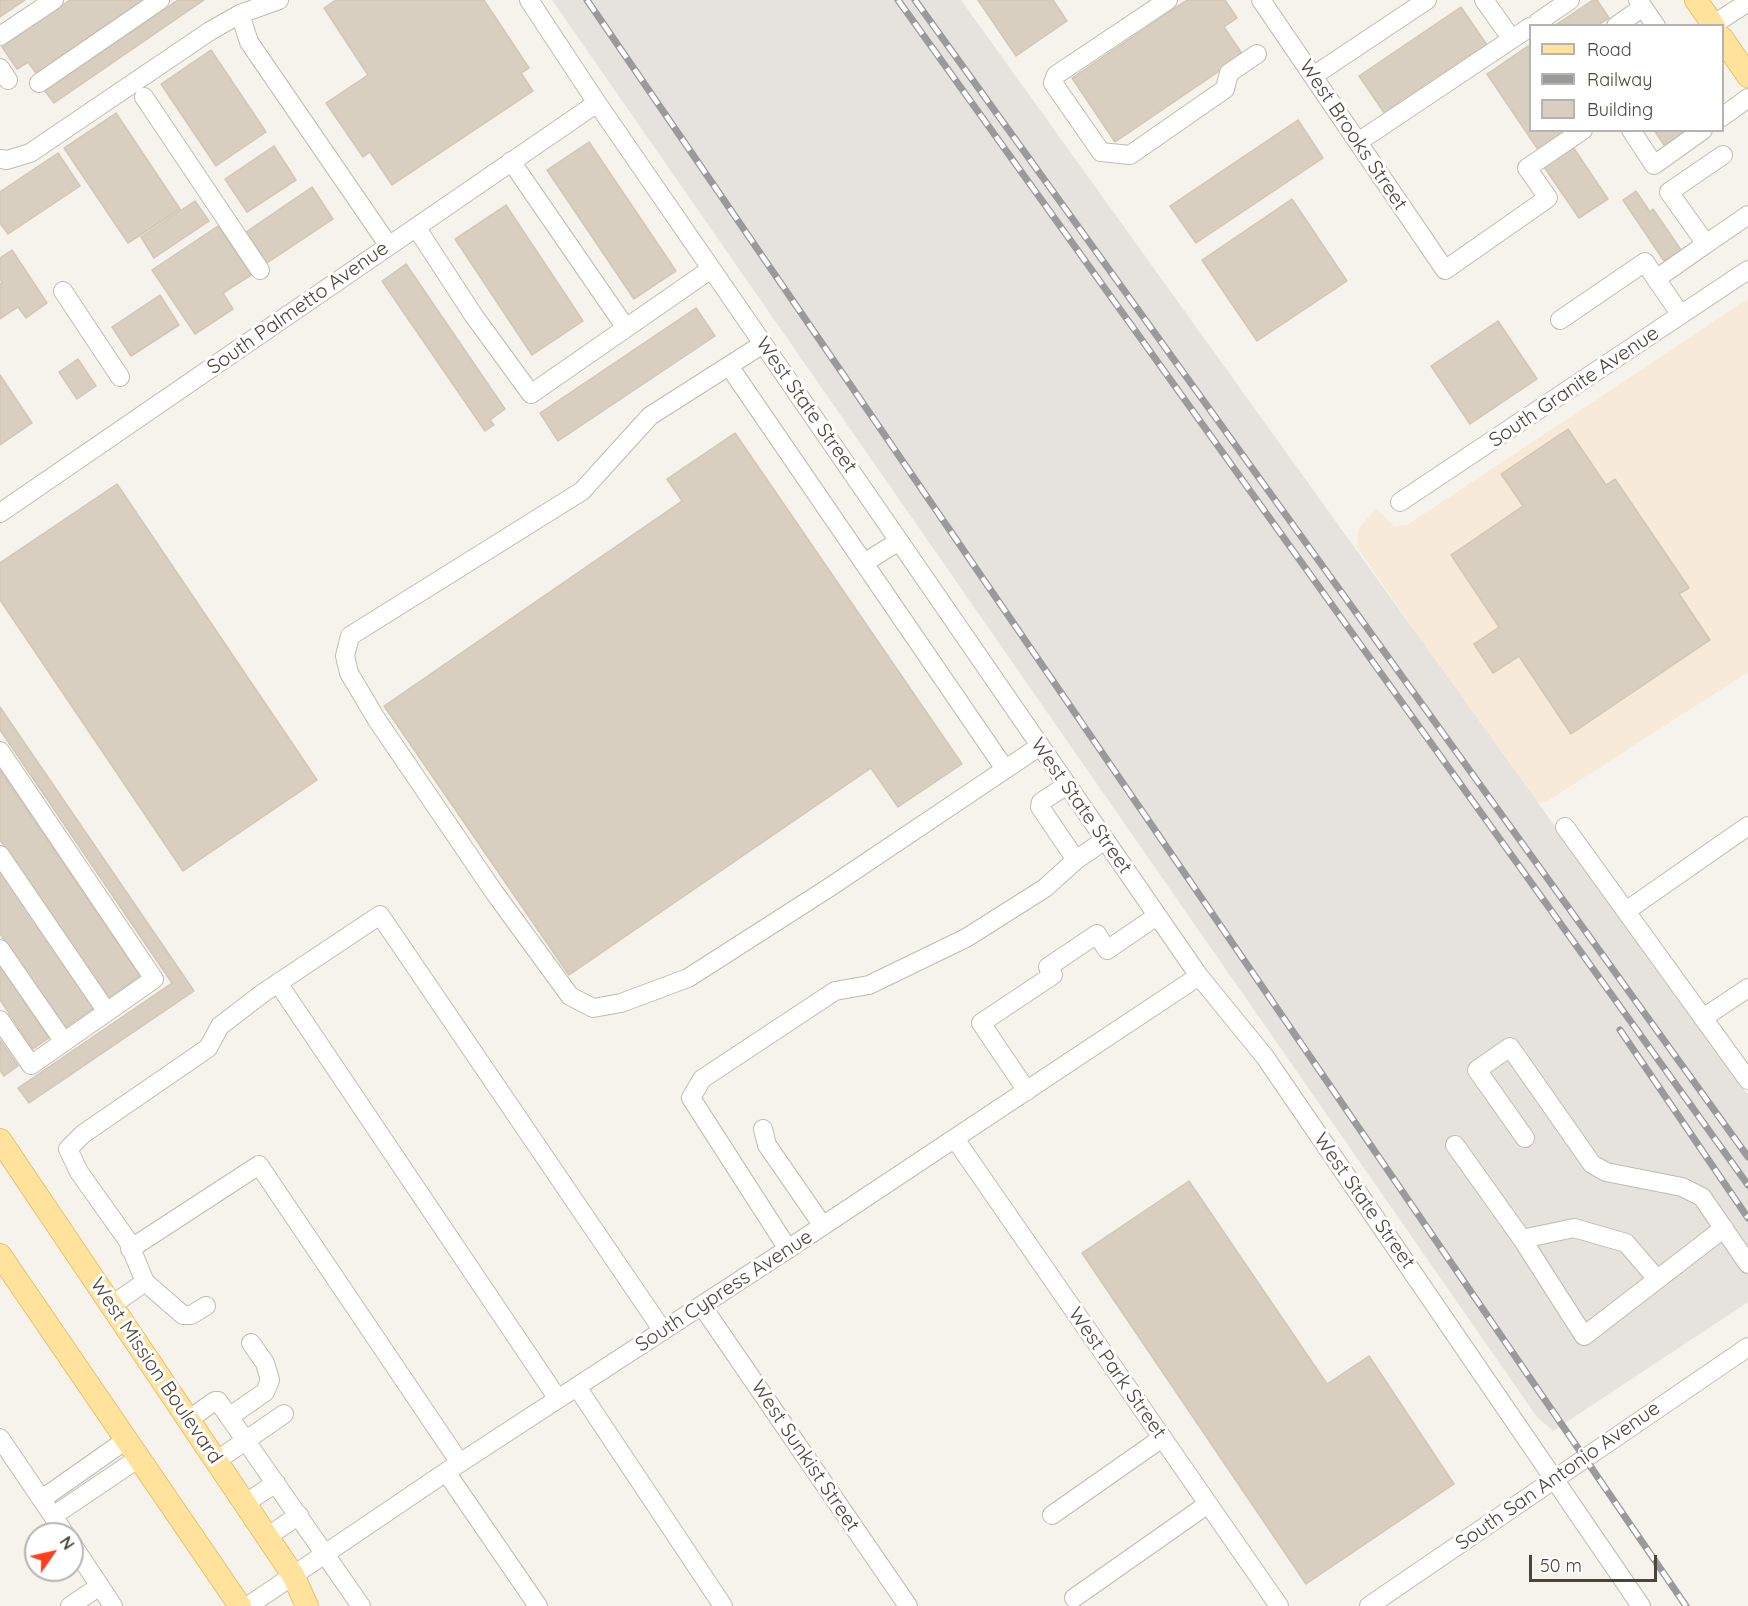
<!DOCTYPE html>
<style>
body{margin:0}
#map{position:relative;width:1748px;height:1606px;overflow:hidden;background:#f6f3ec;font-family:Quicksand,sans-serif}
canvas{display:block}
.legend{position:absolute;left:1529px;top:24px;width:195px;height:108px;box-sizing:border-box;background:#fff;border:2px solid #b7b4b0;margin:0;padding:8px 10px;list-style:none;font-size:18px;color:#4b4439}
.legend li{display:flex;align-items:center;gap:12px;height:30px}
.legend b{width:30px;border:2px solid #b7b4b0}
.north{position:absolute;left:24px;top:1522px;width:60px;height:60px;box-sizing:border-box;background:#fff;border:2px solid #b7b4b0;border-radius:50%;rotate:56deg;font-size:16px;font-weight:700;line-height:24px;text-align:center;color:#4b4439}
.north::after{content:'';display:block;margin:auto;width:21px;height:27px;background:#fc3f1d;clip-path:polygon(50% 0,100% 100%,50% 72%,0 100%)}
.scale{position:absolute;left:1529px;top:1555px;width:128px;height:27px;box-sizing:border-box;border:3px solid #4b4439;border-top:0;padding-left:8px;font-size:18px;line-height:21px;white-space:nowrap;color:#4b4439;-webkit-text-stroke:4px #fff;paint-order:stroke}
</style>
<div id="map">
<canvas width="1748" height="1606"></canvas>
<ul class="legend">
<li><b style="height:8px;background:#ffe39c"></b>Road</li>
<li><b style="height:8px;background:#9a9a9a"></b>Railway</li>
<li><b style="height:16px;background:#d8cfc1"></b>Building</li>
</ul>
<div class="north">N</div>
<div class="scale">50 m</div>
</div>
<script>
const g = document.querySelector('canvas').getContext('2d');
g.lineJoin = 'round';
function paint(path, color) { g.fillStyle = color; g.fill(path, 'evenodd'); }
function stroke(path, color, width, dash) { g.strokeStyle = color; g.lineWidth = width; g.lineCap = dash ? 'butt' : 'round'; g.setLineDash(dash || []); g.stroke(path); }
function label(font, color, halo, rows, align = 'center') {
  g.font = font + ' Quicksand,sans-serif'; g.lineWidth = 6; g.setLineDash([]); g.textBaseline = 'middle'; g.strokeStyle = halo; g.fillStyle = color; for (const [text, x, y, turn = 0] of rows) {
    g.save(); g.translate(x, y); g.rotate((+turn || 0) * Math.PI / 180); g.textAlign = isNaN(turn) ? turn : align; if (halo) g.strokeText(text, 0, 0); g.fillText(text, 0, 0); g.restore();
  }
}
paint(new Path2D(`
 M1748,299V672L1546,802L1533,803L1357,547L1358,530L1376,508L1394,526L1407,525Z`), '#f7ead8');
paint(new Path2D(`
 M552,0H961L1748,1095V1302L1553,1431L1537,1417Z`), '#e6e2dd');
const building = new Path2D(`
 M0,0H25L0,17Z
 M70,0H143L36,73L28,62L17,69L2,47Z
 M178,0H204L54,103L45,91Z
 M336,0H484L529,68L521,73L533,91L392,185L370,152L363,157L326,103L368,75L324,8Z
 M978,0H1053L1067,21L1016,56Z
 M1187,0H1225L1237,18L1224,27L1243,55L1115,142L1072,78Z
 M1593,0H1597L1609,18L1597,26H1558L1557,24Z
 M1461,7L1487,45L1385,114L1359,76Z
 M1528,46L1530,49V130H1570L1539,151L1487,74Z
 M211,50L266,132L216,166L161,84Z
 M116,113L180,209L128,243L64,148Z
 M1298,120L1323,158L1196,243L1170,206Z
 M1654,130H1689L1666,148Z
 M589,142L676,271L634,299L547,170Z
 M1571,144L1608,199L1579,218L1542,164Z
 M274,146L296,180L247,212L225,179Z
 M58,153L80,186L8,234L0,223V192Z
 M312,187L333,219L267,263L246,232Z
 M1636,191L1650,212L1653,209L1681,250L1664,261L1623,200Z
 M1292,199L1347,281L1257,341L1202,260Z
 M195,201L209,221L154,258L141,237Z
 M506,205L583,321L532,355L455,239Z
 M218,226L251,275L223,293L233,309L195,334L152,270Z
 M12,250L47,303L26,318L18,307L0,319V284L2,282L0,279V258Z
 M406,264L505,409L490,420L494,425L485,431L382,281Z
 M160,295L179,325L131,356L112,327Z
 M696,308L715,336L558,441L540,413Z
 M1498,321L1537,379L1470,424L1431,366Z
 M78,359L96,386L77,399L59,372Z
 M0,375L32,423L0,445Z
 M1568,429L1606,485L1615,479L1689,588L1679,594L1710,640L1571,734L1519,656L1493,673L1474,644L1499,627L1451,555L1523,506L1501,474Z
 M735,433L962,764L898,807L871,768L569,975L384,706L682,501L667,479Z
 M117,484L317,780L183,871L0,600V563Z
 M0,707L194,991L29,1103L18,1088L172,983L0,730Z
 M0,770L140,976L108,998L0,840Z
 M0,871L94,1008L65,1028L0,934Z
 M0,966L49,1038L33,1049L0,1000Z
 M0,1040L18,1066L4,1076L0,1070Z
 M1189,1181L1327,1384L1369,1356L1454,1484L1306,1584L1082,1253Z`);
paint(building, '#d8cfc1');
stroke(building, '#d3c7b4', 1.5);
const minor = new Path2D(`
 M529,0L597,103L1199,976L1265,1057L1641,1606
 M1168,0L1056,75L1053,83L1101,152L1130,155L1225,89L1229,73L1257,54
 M1261,0L1445,270L1548,198L1527,168L1583,130
 M1484,0L1506,31
 M1638,0L1656,26
 M240,14L249,42L389,246
 M1541,26L1538,22L1570,0
 M1616,26L1643,7
 M1711,26L1748,2
 M0,36L54,0
 M0,68L8,80
 M1313,76L1427,0
 M39,83L160,0
 M144,97L260,270
 M1722,117L1748,98
 M1631,130L1654,165L1703,130
 M1358,142L1530,27
 M0,159L7,160L30,153L210,31L240,14L279,0
 M511,161L626,328
 M416,227L474,316L531,394L711,269
 M1706,244L1748,215
 M63,291L120,377
 M1681,315L1656,279L1706,244L1669,192L1723,155
 M1560,320L1645,262L1656,279
 M763,344L650,416L582,491L350,636L345,656L349,673L377,720L494,892L570,996L593,1008L621,1003L688,978L830,887L1040,746
 M729,366L1005,769
 M1400,502L1748,270
 M0,513L597,103
 M864,563L899,541
 M0,751L154,979L31,1065L0,1020
 M1067,785L1041,802L1040,807L1076,860L1105,840
 M1565,827L1748,1080
 M0,855L107,1012
 M1626,911L1748,826
 M0,949L64,1042
 M278,983L558,1399
 M1703,1018L1748,988
 M1027,1091L981,1023L1053,975L1048,967L1097,934L1107,950L1157,916
 M763,1129L767,1145L823,1226
 M1525,1138L1477,1070L1510,1047L1592,1164L1606,1172L1682,1187L1702,1197L1748,1264
 M955,1139L1279,1606
 M1455,1145L1522,1239L1584,1336L1724,1228
 M1522,1239L1574,1228L1626,1243L1657,1279
 M130,1249L259,1165L460,1463
 M788,1249L691,1098L702,1079L835,991L869,985L966,938L1045,888L1076,860
 M145,1282L183,1315H191L206,1306
 M112,1305L145,1282L128,1241L79,1172L68,1149L83,1134L208,1048L220,1026L263,993L380,915L663,1331
 M702,1306L908,1606
 M577,1387L723,1606
 M229,1417L265,1392L270,1380L265,1363L251,1343
 M188,1420L215,1401H218L361,1606
 M0,1438L65,1534
 M216,1461L284,1414
 M446,1472L538,1606
 M42,1499L126,1440
 M244,1504L276,1483
 M1052,1515L1162,1438
 M53,1516L139,1458
 M267,1537L299,1515
 M72,1544L113,1606
 M1074,1598L1208,1504
 M70,1606L100,1586
 M248,1606L446,1472L788,1249L1199,976
 M1369,1606L1748,1347`);
const major = new Path2D(`
 M1696,0L1714,26
 M1722,38L1748,76
 M0,1140L293,1575L307,1606
 M0,1255L240,1606`);
stroke(minor, '#c2bbae', 20);
stroke(major, '#e6c16a', 24);
stroke(minor, '#fff', 18);
stroke(major, '#ffe39c', 22);
const rail = new Path2D(`
 M587,0L1686,1606
 M898,0L1748,1185
 M915,0L1748,1157
 M1620,1030L1748,1218`);
stroke(rail, '#9a9a9a', 7);
stroke(rail, '#fff', 4.5, [14]);
label('20px', '#4b4439', '#fff', [
 ["West Brooks Street",1353,135,56],
 ["South Palmetto Avenue",298,308,-35],
 ["South Granite Avenue",1574,387,-34],
 ["West State Street",806,405,55],
 ["West State Street",1081,806,55],
 ["West State Street",1364,1201,55],
 ["South Cypress Avenue",724,1291,-33],
 ["West Mission Boulevard",156,1371,56],
 ["West Park Street",1117,1373,55],
 ["West Sunkist Street",805,1456,56],
 ["South San Antonio Avenue",1558,1476,-35]
]);
</script>
